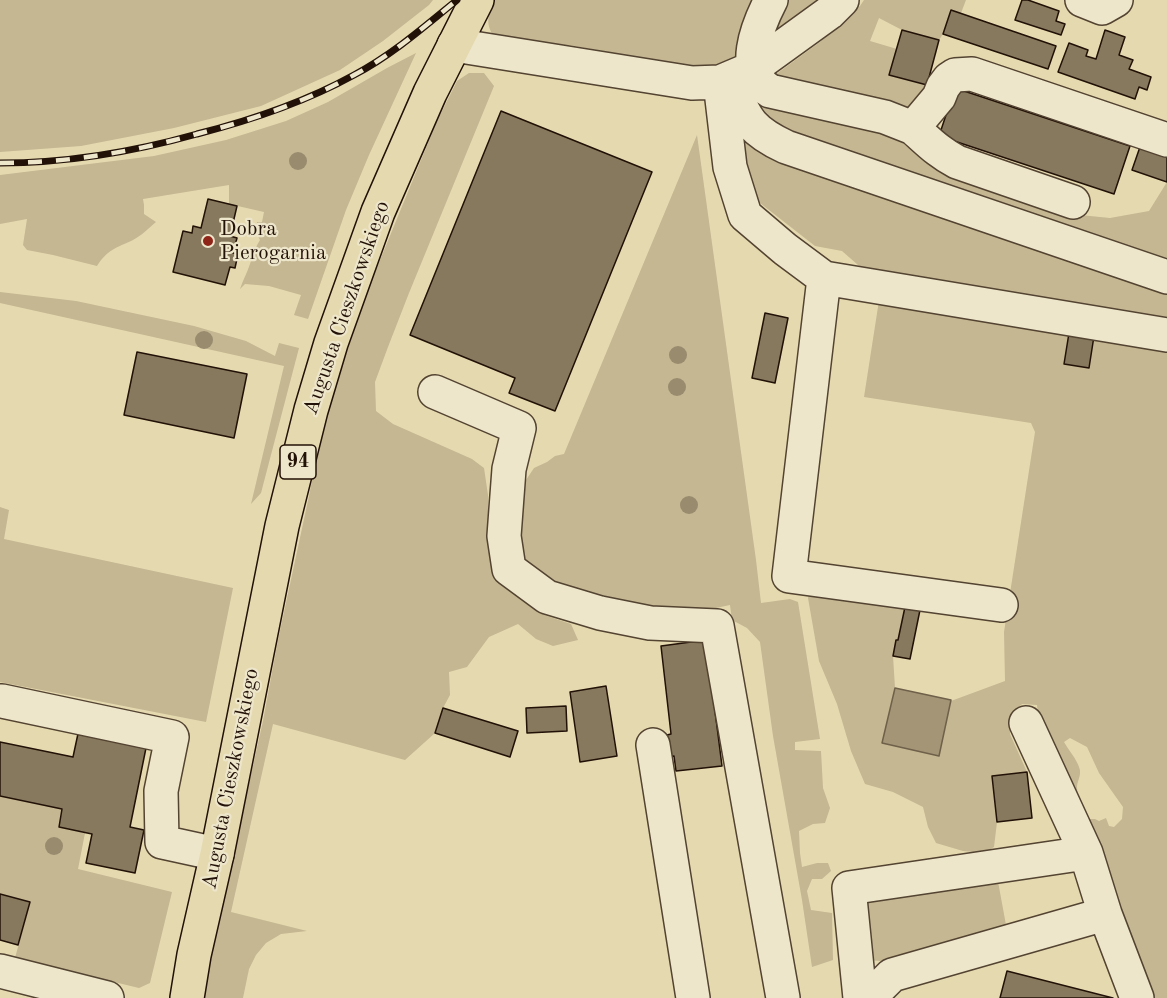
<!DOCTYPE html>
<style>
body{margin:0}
canvas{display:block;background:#e5d9af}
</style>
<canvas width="1167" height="998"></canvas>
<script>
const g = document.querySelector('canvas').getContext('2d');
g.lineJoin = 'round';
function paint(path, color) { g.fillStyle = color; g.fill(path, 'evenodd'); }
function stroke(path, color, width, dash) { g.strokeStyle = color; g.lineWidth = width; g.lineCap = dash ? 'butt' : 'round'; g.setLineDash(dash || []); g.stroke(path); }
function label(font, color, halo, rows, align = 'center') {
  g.font = font + ' "Old Standard TT",serif'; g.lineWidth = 4.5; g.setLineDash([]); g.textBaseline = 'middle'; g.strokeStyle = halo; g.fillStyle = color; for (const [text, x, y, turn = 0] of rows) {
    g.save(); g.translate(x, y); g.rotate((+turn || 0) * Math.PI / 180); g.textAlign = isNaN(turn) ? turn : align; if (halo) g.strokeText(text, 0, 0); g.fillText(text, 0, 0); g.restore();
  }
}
paint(new Path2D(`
 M0,0H433L429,5L383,41L340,70L261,106L174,128L81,146L0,152Z
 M493,0H763L733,62L717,71L569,45L570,48L493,35C485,23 489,13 493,0Z
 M777,0H830L763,50Z
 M864,0H966L961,13L951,10L943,34L939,40L902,30L879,18L870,41L897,49L930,72L943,73L919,112L771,86L775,75L820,42L860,6Z
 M416,53L369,155L346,210L308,319L294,315L301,295L269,286L245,284L240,289C243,280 247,273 250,264C253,255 255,248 260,240L256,233L257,222H262L264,212L229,204V185L143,199L144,205V214L156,222C149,228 141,236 133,240C116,248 108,249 97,266L53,255L27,250L23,245L27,219L0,224V175L154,156L226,140L286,121L328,102L387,68Z
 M469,73H484L494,86L409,293L388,347L375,382L376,411L393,424L472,459L484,468L488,495V525L491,561L504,578L544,615L571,624L578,640L553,646L536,639L518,624L489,637L467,667L449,672L450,695L443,708L435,733L405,760L273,724L231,912L307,931L281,934L266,943L256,955L249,969L243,998H201L263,721L278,640L309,496L324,419L369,287L437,121L457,81Z
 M750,98L847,118L1080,215L1110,218L1149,211L1167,182V271L776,137Z
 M740,114L1167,285V329L866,272L842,251L815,246L746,192Z
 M697,135L756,560L761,603L790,599L798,602L820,739L795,742V750L821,751L823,788L830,808L825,823L813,824L799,831L800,853L802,867L817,863H828L831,871L822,879H812L807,891L811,910L832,913L833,960L812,967L802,900L773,736L760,642L747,628L732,620L730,605L683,615L624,610L518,569L512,513L526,480L534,468L547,462L555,456L564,454Z
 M0,292L76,301L194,326L246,341L275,356L279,343L299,348L261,493L251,504L284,366L0,303Z
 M880,294L1069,333L1064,363L1094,336L1167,340V998H1155L1117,918L1040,734L1037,705L1022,704L1010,716V734L1027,772L992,776L997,822L994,847L984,853L963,851L936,843L928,827L923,807L893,792L865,784L851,751L837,704L819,661L808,598L811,588L905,607L898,640L893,656L895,688L883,743L951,701L1005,681L1004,632L1035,432L1031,423L864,397ZM1070,738L1087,747L1099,773L1123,807L1122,819L1114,827L1109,826L1106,818L1099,821L1095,819H1087C1082,808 1077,798 1077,786C1078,779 1082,774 1079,767C1077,760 1068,749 1064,742Z
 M0,507L9,510L4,539L233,588L206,722L0,682Z
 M0,796L62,809L59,827L85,833L78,869L172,892L150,983L139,988L15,958L30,903L0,894Z
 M997,876L1008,936L896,962L866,960L862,904Z`), '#c4b792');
const water = new Path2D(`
 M895,688L951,700L939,756L882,743Z`);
paint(water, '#a39576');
stroke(water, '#6f604a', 1.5);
const building = new Path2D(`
 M1022,0H1028L1059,11L1056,21L1065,24L1061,35L1015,20Z
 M951,10L1056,46L1048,69L943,34Z
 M902,30L939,40L927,85L889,75Z
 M1105,30L1125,37L1119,55L1133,60L1129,69L1151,77L1147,90L1139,87L1135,99L1058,72L1069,43L1088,50L1086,56L1096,59Z
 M955,88L1130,146L1114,194L939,136Z
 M501,111L652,172L555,411L509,393L515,378L410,335Z
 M1141,144L1167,153V182L1132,170Z
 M208,199L237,206L230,236L237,238L233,253L238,254L235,268L230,267L225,285L173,272L183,231L192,233L193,226L201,228Z
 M765,313L788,318L775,383L752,378Z
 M1069,333L1094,336L1089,368L1064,364Z
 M137,352L247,374L234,438L124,415Z
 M905,607L920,610L910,659L893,656L896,640H898Z
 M706,640L722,766L676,771L674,756L666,757L663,736L671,734L661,646Z
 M606,686L617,756L580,762L570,692Z
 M566,706L567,731L527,733L526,708Z
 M443,708L518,731L510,757L435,733Z
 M79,729L147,743L130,827L144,830L135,873L86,863L92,834L59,827L62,809L0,796V742L73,757Z
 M1027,772L1032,818L997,822L992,776Z
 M0,894L30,902L18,945L0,940Z
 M1007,971L1113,998H1000Z`);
paint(building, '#87795e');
stroke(building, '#221107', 1.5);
const minor = new Path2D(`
 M771,0C758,25 738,73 770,91L885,117L913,128L939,97L943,87L949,79L955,75L972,74L1167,140
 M1082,0L1102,8L1116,0
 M454,45L692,83L720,82L753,68L829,13L842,0
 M728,80C746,117 747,129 786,147L1167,277
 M720,82L730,167L745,215L785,249L824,278L789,576L1001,605
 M913,128C929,142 938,152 957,162L1073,202
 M824,278L1167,335
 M435,392L519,428L509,469L504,536L509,569L547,597L600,613L650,623L717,626L783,998
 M2,701L172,737L161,791L162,842L217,854
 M653,745L693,998
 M1105,914L1137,998
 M0,971L107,998
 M860,998L849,888L1086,853
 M869,998L892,975L1105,914L1086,853L1026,723`);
const major = new Path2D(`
 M187,998L194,955L217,854L282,526L311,410L331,343L378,212L430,93L477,0`);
stroke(minor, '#534331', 36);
stroke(major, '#221107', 36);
stroke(minor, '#eee6cb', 33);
stroke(major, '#e5d9af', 33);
const rail = new Path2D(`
 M0,163C67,163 133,152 197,134C252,120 305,102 354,75C392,55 424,27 457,0`);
stroke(rail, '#221107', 7);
stroke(rail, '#eee6cb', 4.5, [14]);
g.fillStyle = '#998b6e';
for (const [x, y] of [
 [298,161],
 [204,340],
 [678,355],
 [677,387],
 [689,505],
 [54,846]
]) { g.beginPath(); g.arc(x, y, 9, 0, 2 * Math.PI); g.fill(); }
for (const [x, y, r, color] of [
 [208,241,6,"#8f2418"]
]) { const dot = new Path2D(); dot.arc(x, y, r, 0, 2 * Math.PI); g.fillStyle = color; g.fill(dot); stroke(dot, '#eee6cb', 2); }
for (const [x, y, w] of [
 [298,462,36]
]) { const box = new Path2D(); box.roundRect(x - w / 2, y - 17, w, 34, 4.5); g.fillStyle = '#eee6cb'; g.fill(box); stroke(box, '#221107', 1.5); }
label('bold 20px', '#221107', null, [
 ["94",298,462]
]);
label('21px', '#221107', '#eee6cb', [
 ["Dobra",220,229],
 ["Pierogarnia",220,253]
], 'left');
label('21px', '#221107', '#eee6cb', [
 ["Augusta Cieszkowskiego",347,308,-71],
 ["Augusta Cieszkowskiego",231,779,-79]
]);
</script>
